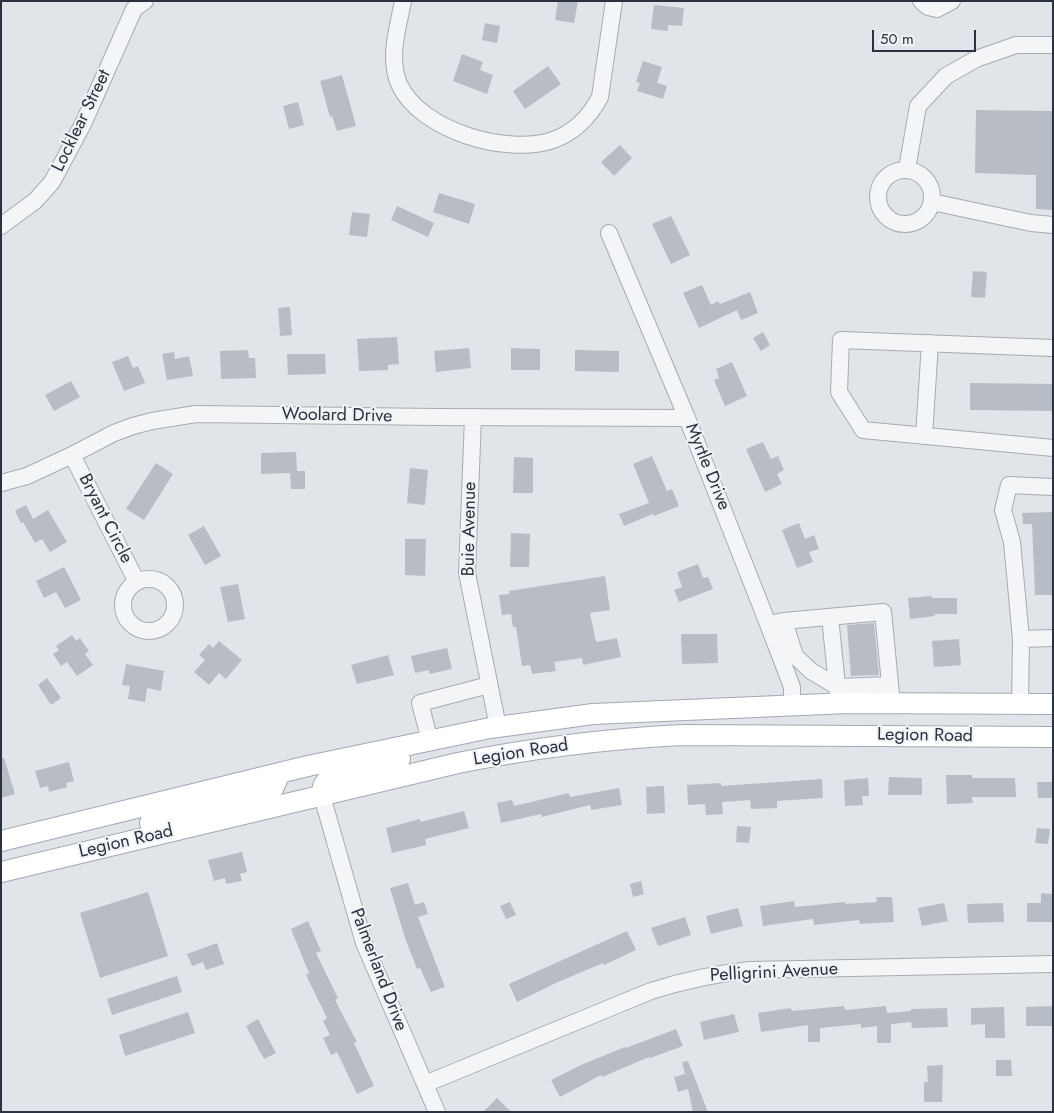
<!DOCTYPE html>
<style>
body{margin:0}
#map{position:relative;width:1054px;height:1113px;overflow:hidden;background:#e1e4e9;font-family:Jost,sans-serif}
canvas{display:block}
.frame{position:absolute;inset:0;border:2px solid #2a323f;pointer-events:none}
.scale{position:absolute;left:872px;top:30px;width:104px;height:22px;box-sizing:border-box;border:2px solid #2a323f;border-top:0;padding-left:6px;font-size:15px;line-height:18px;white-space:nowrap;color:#2a323f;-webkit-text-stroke:4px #f0f3f6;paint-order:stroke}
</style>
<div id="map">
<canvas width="1054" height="1113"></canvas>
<div class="frame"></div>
<div class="scale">50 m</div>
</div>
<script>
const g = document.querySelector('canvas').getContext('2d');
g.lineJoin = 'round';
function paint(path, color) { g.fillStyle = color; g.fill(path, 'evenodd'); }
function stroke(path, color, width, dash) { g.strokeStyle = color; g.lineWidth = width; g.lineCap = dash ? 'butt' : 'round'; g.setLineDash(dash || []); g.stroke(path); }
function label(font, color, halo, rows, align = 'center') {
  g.font = font + ' Jost,sans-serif'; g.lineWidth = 4; g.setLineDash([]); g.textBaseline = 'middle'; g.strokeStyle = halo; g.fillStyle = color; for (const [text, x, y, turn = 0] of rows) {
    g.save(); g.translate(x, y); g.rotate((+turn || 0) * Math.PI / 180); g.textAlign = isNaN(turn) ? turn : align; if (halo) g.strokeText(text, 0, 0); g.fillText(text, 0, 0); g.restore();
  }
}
paint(new Path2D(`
 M558,1H578L574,23L555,20Z
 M654,5L684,8L682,26L668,25V31L651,29Z
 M485,23L500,26L497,43L482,40Z
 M462,54L483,62L480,70L493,75L487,94L453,81Z
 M643,61L662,67L657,83L667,86L663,99L637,91L640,83L636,82Z
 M548,66L561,84L525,109L513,91Z
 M342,75L356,126L337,131L332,116L330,117L320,81Z
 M298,102L304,125L289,129L283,106Z
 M976,110L1053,111L1052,210L1036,209V175L975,173Z
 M620,145L632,158L614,176L601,162Z
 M439,193L475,204L469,224L433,212Z
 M397,206L434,223L428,237L391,220Z
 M352,212L370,214L367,237L349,235Z
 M671,216L690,255L671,264L652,224Z
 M973,271L987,272L985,298L971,297Z
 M702,285L711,305L718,301L720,304L750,292L758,313L741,320L737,310L699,328L683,293Z
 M290,307L292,335L280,336L278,308Z
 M763,332L770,345L761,351L753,338Z
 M397,337L399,364L388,365V370L359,371L357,339Z
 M469,348L471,368L436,372L434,351Z
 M511,348L540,349V370H511Z
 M248,350L249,358H255L256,378L221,379L220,351Z
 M575,350L619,351V372L575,371Z
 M174,352L175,359L189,356L193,376L167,380L162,354Z
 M287,354H325L326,374L288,375Z
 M128,356L133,368L138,366L145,383L124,391L112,362Z
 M732,362L747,396L725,406L714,380L719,378L716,369Z
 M71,381L80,397L54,411L45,395Z
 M970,383L1053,384V411L970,410Z
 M763,442L771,459L778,456L784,470L777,474L782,484L765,492L746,449Z
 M296,452L297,471H305V489H291L290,473L261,474V453Z
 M652,456L667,491L672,489L679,506L654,516L653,514L624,526L619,514L649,503L633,464Z
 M514,457L533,458V493H513Z
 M156,463L173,474L144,520L126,509Z
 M410,468L428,470L425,505L407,503Z
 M26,505L33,519L48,510L67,542L50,552L42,539L35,543L23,522L21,523L15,511Z
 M1053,512V595H1035L1032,524H1023L1022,513Z
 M799,523L805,539L814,535L819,549L809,552L813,562L797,568L782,530Z
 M204,526L221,556L205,565L188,535Z
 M511,533L530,534L529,567H510Z
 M405,539H426L425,576L405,575Z
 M698,564L703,578L708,577L713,589L679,602L674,590L682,587L677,572Z
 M64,567L81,600L65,608L56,592L44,598L36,581Z
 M605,576L610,610L590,613L596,642L617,638L621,657L583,665L582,658L554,662L556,671L532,674L530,665L522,666L516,627H513L511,614L502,615L499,595L509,594V591Z
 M238,584L245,619L228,622L220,587Z
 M932,596V598H957V614H934L935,616L910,619L908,598Z
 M874,623L879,675L851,676L847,625Z
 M681,634H717L718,663L682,664Z
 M72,635L76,641L80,638L89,651L85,654L93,665L77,676L67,662L61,666L53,654L59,650L56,646Z
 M959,639L961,665L934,667L932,641Z
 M219,641L242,660L226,679L219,673L209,685L194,672L205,660L199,655L209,644L213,648Z
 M447,648L452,669L429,674V670L415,673L411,656Z
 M388,655L394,675L357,684L351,665Z
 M126,664L164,671L161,691L147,688L145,702L128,699L130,686L122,685Z
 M47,678L61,698L51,705L38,685Z
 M1,758H4L15,794L1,798Z
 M69,762L74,781L66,783L67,787L49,792L48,786L40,788L35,771Z
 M946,775H972V778H1015L1016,797H972L973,803L947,804Z
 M889,777L922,778V795H888Z
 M868,778L869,796H862L863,805L845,806L844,780Z
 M822,779L823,798L777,801V808L751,809L750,800L722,802L723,814L706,815L705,804L688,805L687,785L721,783V786Z
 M1037,782H1053V798H1038Z
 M664,786L665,813L647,814L646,787Z
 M619,788L622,805L591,810L590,805L542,817L541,814L501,823L497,803L512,800L514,806L569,793L570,797Z
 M464,811L469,828L425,839L426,845L392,853L386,828L420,819V822Z
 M737,826L751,827L749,843L736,842Z
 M1037,828L1050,829L1048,844L1035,843Z
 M242,852L247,872L240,874L242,881L226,884L225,878L214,881L208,860Z
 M641,881L644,894L633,897L630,884Z
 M408,883L415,905L424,902L428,914L418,917L445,987L431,992L420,968L417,969L405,938L390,888Z
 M148,892L168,956L100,978L80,913Z
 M1041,893L1052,894L1053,922H1027V903H1041Z
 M876,897H892L894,922L860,924L859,920L814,925L813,919L763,926L760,906L794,901L795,907L845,902V904L877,902Z
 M510,902L516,915L506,919L500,906Z
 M944,903L948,921L922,926L918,908Z
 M1003,903L1004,922L968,923L967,904Z
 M738,908L743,926L711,934L706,916Z
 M685,917L691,935L658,946L651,928Z
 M308,921L321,951L316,953L338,998L335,1000L357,1042L354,1043L374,1086L357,1094L337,1052L331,1055L323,1038L330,1035L323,1021L327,1018L306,975L309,973L291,929Z
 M627,931L636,950L604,965L603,963L558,982L517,1002L509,984Z
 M217,943L224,964L206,970L203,962L192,966L187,954Z
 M177,976L182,992L112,1015L107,999Z
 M844,1006L845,1010L886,1006L887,1013L911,1011V1009L947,1008L948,1027L912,1028L911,1022L891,1024V1043H877V1026L861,1028V1024L820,1028V1042H808V1025L761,1032L758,1013L791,1008L792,1011Z
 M1053,1006V1026H1026V1007Z
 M1004,1007L1005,1038H985V1024L971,1025V1008Z
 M188,1012L195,1033L125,1056L119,1035Z
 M734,1014L739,1032L704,1040L700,1022Z
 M258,1019L276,1053L264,1059L246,1026Z
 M676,1029L683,1046L650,1058L649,1057L602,1077L601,1075L560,1097L551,1080L581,1065L625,1047L626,1048Z
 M996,1060H1011L1012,1076H996Z
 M688,1061L708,1112H693L688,1089L678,1092L674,1077L685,1074L682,1062Z
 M943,1065L942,1102H924V1082H928L927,1066Z
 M497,1098L511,1112H483Z`), '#b8bdc5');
const minor = new Path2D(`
 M403,1C398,28 388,57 399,84C420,131 508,156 553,140C574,133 590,116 600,97L614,1
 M921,1L928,7L937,9L952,1
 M907,169L918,106L946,76L976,59L1016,45H1053
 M878 197a27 27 0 1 1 54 0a27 27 0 1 1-54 0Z
 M932,202L1031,223L1053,225
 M1,226L35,201L52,182L83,124L134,9L145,1
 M609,233L687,418L768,624L792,687V705
 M1053,348L841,340L839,392L863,430L1053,448
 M473,417L467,573L498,727
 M924,436L930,343
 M72,455L137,582
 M1,483L27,476L72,455L114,433L133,426L152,421L196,414L436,417L687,418
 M123 605a26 26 0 1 1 52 0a26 26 0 1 1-52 0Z
 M830,617L838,695
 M784,621L883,612L892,704
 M773,623L784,621L795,656L811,671L838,687L890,685
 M1021,639L1053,638
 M1020,704L1021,639L1012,542L1003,510L1009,485L1053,487
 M430,741L420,703L489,685
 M322,796L364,943L437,1112
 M425,1084L651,991C685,980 715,974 750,970L1053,964`);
const major = new Path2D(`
 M322,796L323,786L327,780L400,759
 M150,823L273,789L280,773
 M1,841L308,766L490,728L593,714L848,703L1053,704
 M1,872L458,763C532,748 606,739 681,735L1053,737`);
stroke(minor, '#a6abb3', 18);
stroke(major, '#a1a9b4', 22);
stroke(minor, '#f3f5f7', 16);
stroke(major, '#fff', 20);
label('18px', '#2a323f', '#f0f3f6', [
 ["Locklear Street",82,121,-64],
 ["Woolard Drive",337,416,1],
 ["Myrtle Drive",707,467,68],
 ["Bryant Circle",105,519,63],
 ["Buie Avenue",470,529,-89],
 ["Legion Road",925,736,1],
 ["Legion Road",521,753,-9],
 ["Legion Road",126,842,-13],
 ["Palmerland Drive",378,970,69],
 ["Pelligrini Avenue",774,973,-3]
]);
</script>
